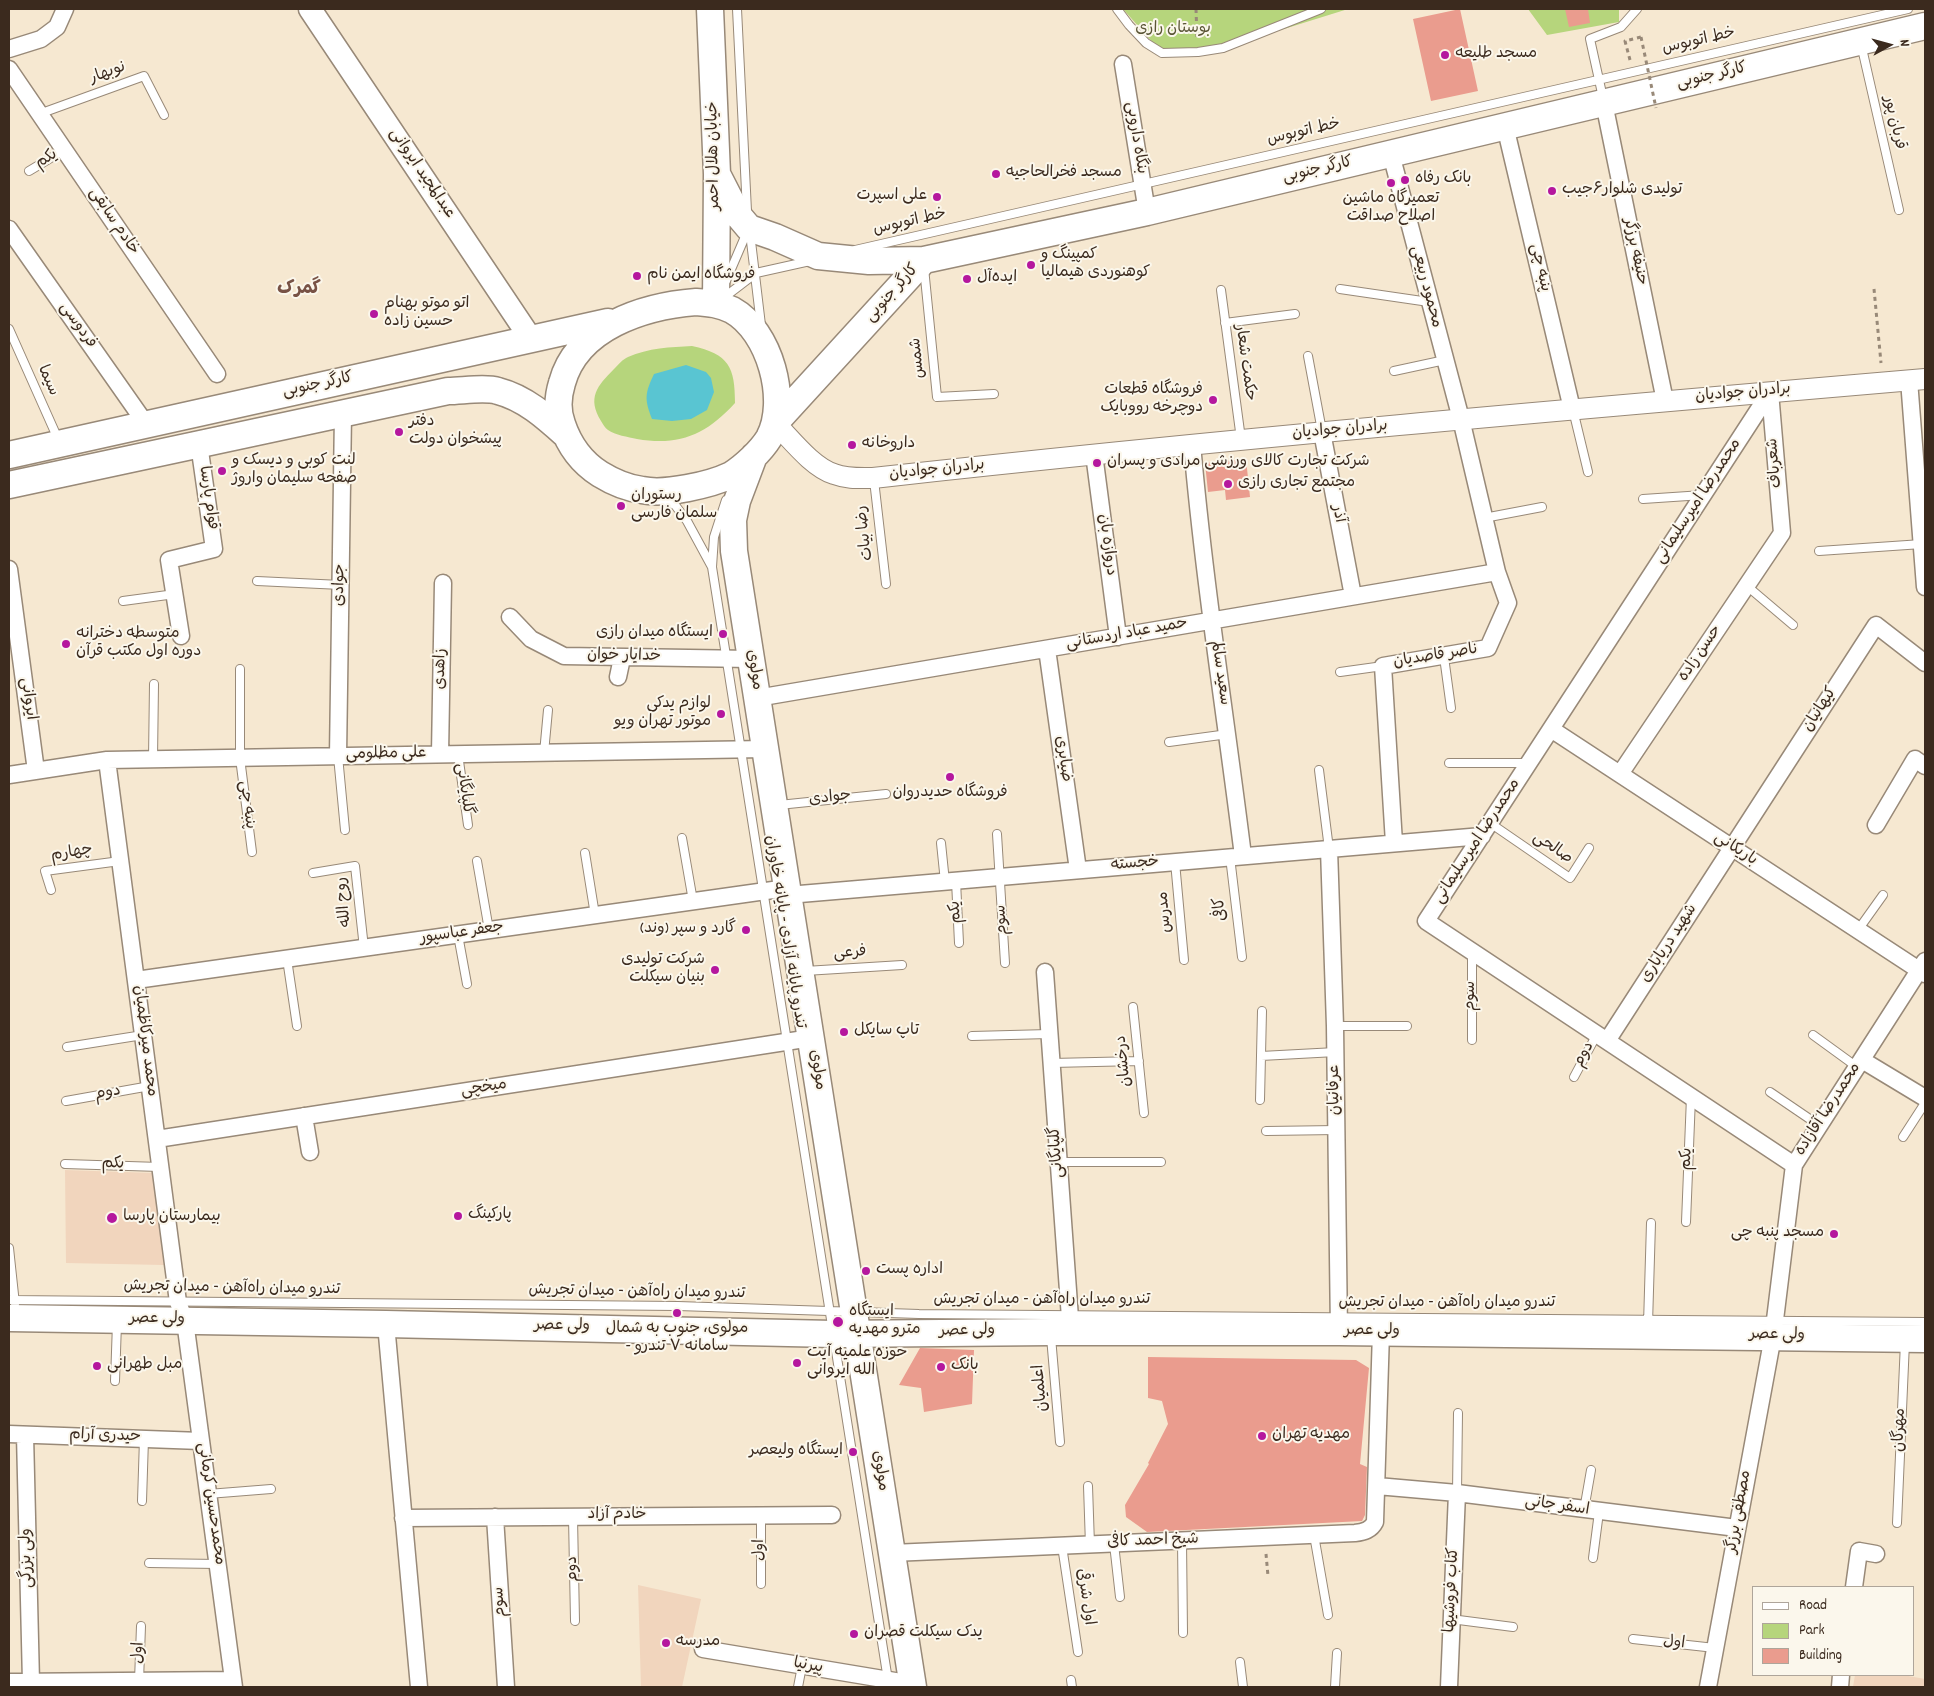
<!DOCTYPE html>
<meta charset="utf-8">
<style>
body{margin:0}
#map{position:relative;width:1934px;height:1696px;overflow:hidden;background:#f6e8d1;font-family:Dekko,sans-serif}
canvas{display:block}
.frame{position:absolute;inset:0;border:10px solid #3b2a1e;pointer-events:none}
.legend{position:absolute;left:1752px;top:1586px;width:162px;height:90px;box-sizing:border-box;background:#fbf7ec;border:1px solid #aea59a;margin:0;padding:6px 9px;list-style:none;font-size:15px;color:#3b2a1e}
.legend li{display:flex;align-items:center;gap:10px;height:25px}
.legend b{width:25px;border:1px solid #aea59a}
.north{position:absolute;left:1864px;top:20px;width:50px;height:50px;-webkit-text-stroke:4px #fbf7ec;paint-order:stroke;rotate:83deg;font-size:14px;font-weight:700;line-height:20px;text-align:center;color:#3b2a1e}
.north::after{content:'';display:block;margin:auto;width:18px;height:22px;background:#3b2a1e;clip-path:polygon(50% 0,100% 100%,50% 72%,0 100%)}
</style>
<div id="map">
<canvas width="1934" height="1696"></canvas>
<div class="frame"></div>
<ul class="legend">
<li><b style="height:6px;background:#fff"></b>Road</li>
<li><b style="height:14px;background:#b6d57c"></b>Park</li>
<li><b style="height:14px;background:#ea9c8e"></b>Building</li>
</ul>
<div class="north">N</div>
</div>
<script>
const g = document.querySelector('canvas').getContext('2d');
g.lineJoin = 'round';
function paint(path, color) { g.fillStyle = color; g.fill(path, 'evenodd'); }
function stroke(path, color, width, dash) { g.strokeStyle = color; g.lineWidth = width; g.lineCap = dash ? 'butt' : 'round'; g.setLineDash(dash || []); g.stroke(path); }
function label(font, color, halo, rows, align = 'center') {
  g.font = font + ' Dekko,"Playpen Sans Arabic",sans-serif'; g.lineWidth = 4; g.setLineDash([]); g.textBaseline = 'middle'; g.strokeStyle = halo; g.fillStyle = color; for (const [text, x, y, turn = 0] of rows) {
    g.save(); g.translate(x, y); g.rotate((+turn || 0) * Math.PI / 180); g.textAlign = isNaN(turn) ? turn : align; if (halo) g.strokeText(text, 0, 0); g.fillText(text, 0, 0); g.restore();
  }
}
paint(new Path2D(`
 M65,1170L153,1173L164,1265L66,1263Z
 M638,1585L701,1599L682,1687H641Z
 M1855,1675H1903L1925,1679V1687H1853Z`), '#f1d5bd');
paint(new Path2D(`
 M1123,9H1348L1223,48L1162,53Z
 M1528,9H1619V22L1547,35Z
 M692,346C729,354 735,367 735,403C706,435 679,446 637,439C628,437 615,435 608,430C605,428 603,424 601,421C587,398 597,386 614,369C618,365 623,359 628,357C648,348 671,347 692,346Z`), '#b6d57c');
paint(new Path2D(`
 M686,365L706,372L711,378L714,392L707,410L691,419L672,421L652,419C644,399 645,393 654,374Z`), '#59c5d2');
paint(new Path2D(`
 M1460,9L1478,91L1431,101L1413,19Z
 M1565,9H1588L1590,23L1569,27Z
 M1246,459L1250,497L1226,500L1225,490L1208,492L1205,463Z
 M920,1348L974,1350L972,1404L924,1412L921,1388L899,1385Z
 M1148,1357L1356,1360L1369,1368L1360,1464L1367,1467L1365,1515L1362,1521L1147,1532L1126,1517L1125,1505L1149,1464L1148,1463L1168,1424L1162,1401L1148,1398Z`), '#ea9c8e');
const service = new Path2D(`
 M737,9L747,211
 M1117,9L1129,25L1146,43L1162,53L1198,52L1223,48L1321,9
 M1861,44L1899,210
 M1603,98L1590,39L1621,27L1637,9
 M39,114L144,76L164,115
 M29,171L64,150
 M750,233L761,325
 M855,250L1908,9
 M924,268L937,397L994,394
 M726,281L747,232
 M1340,289L1429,302
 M1221,290L1241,439
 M722,299L756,273L810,261
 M1225,323L1295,314
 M9,329L58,439
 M1308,356L1322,431
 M1394,371L1445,360
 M1573,410L1588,472
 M874,480L886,584
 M1643,499L1703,495
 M663,500L675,505L687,521L712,567
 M726,500L714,537L712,567L888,1680
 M1484,518L1542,507
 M1819,551L1922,544
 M257,581L341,585
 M1747,586L1793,625
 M123,601L175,594
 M1444,657L1451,708
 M240,669V758L252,852
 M1340,672L1383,666
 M1169,742L1228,734
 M544,753L548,710
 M458,754L468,825
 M338,756L345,830
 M153,759L154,684
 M1449,763H1529
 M1319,770L1329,849
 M779,805L886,794
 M1490,823L1570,878L1589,848
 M997,834L1005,963
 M682,838L693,901
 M941,843L945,882
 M585,853L595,915
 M1230,857L1242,957
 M477,861L489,930
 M1175,862L1184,960
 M313,873L355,866L364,948
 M956,881L959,943
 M51,890L45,871L120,861
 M1858,930L1883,895
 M458,935L467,984
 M287,959L297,1026
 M805,971L902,965
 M1133,1007L1144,1113
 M1335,1026H1407
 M1813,1035L1857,1067
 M972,1036L1049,1034
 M1472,1040V952
 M67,1047L143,1035
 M1261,1056L1336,1052
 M1052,1063L1139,1061
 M1574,1077L1597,1034
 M1770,1092L1820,1126
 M1260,1100L1262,1011
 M66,1101L150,1086
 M1266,1131L1337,1130
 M1903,1137L1925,1103
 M1059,1162H1161
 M65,1164L160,1167
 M1686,1222L1691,1097
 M9,1248L15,1304
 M9,1300L678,1306L919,1314L1925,1322
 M1648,1324L1651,1223
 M1051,1337L1060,1442
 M115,1381L117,1323
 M1088,1486L1090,1545
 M1457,1493L1458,1413
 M208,1494L271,1489
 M142,1501L144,1439
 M1584,1510L1591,1470
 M761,1516V1584
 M573,1517L575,1621
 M1897,1523L1905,1342
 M1314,1535L1328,1615
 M1182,1541L1183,1633
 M1114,1544L1120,1597
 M1062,1546L1078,1652
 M1593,1558L1599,1512
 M149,1563L218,1564
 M1451,1619L1513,1627
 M1633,1639L1715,1648
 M1240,1662L1243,1687
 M1071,1680L1072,1687
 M139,1681L141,1626
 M798,1687L802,1666
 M1335,1687L1337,1653`);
const minor = new Path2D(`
 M9,49L41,39L57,27L65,9
 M1123,64L1147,212
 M9,69L217,374
 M1604,103L1665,401
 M1505,126L1572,409
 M1391,154L1461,419L1497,572L1508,603L1488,648L1383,666L1394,843
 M9,229L146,424
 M1909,380L1925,587
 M1770,392L1426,921L1794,1165
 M1322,432L1353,596
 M1192,444C1204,582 1226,719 1243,856
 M1094,454L1118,637
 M9,569L36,771
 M510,617L531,639L564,656L751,659
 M181,636L169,560L214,549L199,444
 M1047,649L1078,870
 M618,677L622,658
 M757,698L1497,572
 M1551,729L1925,974
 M440,754L443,583
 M338,756L343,413
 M107,760L178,1302L185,1321L234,1687
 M1620,774L1782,533L1770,392
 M9,775L107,760L765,749
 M1876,825L1915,759L1925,766
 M1329,849L1335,1026L1339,1332
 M788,895L1482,836
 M1045,972L1071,1332
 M136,980L787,888
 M1607,1041L1876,625L1925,663
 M1862,1060L1925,1098
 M304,1116L310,1152
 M157,1139L811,1038
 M386,1324L419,1687
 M9,1434L201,1441
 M25,1435L31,1682
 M1377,1486L1457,1493L1737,1528
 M495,1517L506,1687
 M403,1518L832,1515
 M892,1553L1355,1533C1364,1532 1371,1530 1375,1522L1381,1332
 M1854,1587L1859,1551L1876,1554
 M703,1649L913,1684
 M9,1682L233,1680
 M1449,1687L1457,1493
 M1708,1687L1773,1336L1794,1165L1925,961
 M1840,1687L1841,1675`);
const tertiary = new Path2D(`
 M775,423C791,439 812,467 834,474C847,479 860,478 873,478C1223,439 1574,409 1925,379`);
const secondary = new Path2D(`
 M310,9L531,339`);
const primary = new Path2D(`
 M710,9L717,174L716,303
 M717,174L738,215L749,228L775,237L818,256L869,261L924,260L1147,212L1925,26
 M696,302C709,303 720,304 732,310C770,331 789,401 769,438C761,451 744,467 731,475C710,485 665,495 642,490C627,488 613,482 600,474C581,462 569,445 562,424C557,411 558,396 562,383C577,327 644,306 696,302Z
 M775,423L924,260
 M9,455L608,322
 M754,456L737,501L733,520L734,551L913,1687
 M9,485L448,391C462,391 485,387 498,391C525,398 546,417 566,435
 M9,1318L386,1324L833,1334L1051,1332H1339L1925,1339`);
stroke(service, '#988978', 10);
stroke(minor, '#988978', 19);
stroke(tertiary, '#988978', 22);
stroke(secondary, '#988978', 25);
stroke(primary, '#988978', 29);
stroke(new Path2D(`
 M1196,9L1197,38
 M1630,60L1625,41L1641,37
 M1874,289L1881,363
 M1266,1554L1268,1576`), '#988978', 3, [4, 4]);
stroke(service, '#fff', 8);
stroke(minor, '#fff', 16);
stroke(tertiary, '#fff', 20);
stroke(secondary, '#fff', 22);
stroke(primary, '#fff', 26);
stroke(new Path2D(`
 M1641,37L1656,108`), '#988978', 3, [4, 4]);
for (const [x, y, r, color] of [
 [1445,55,5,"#b5179e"],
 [996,174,5,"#b5179e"],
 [1405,180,5,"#b5179e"],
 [1391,183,5,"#b5179e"],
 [1552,191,5,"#b5179e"],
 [937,197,5,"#b5179e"],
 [1031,265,5,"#b5179e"],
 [637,276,5,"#b5179e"],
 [967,279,5,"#b5179e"],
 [374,314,5,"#b5179e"],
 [1213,400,5,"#b5179e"],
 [399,432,5,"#b5179e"],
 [852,445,5,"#b5179e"],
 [1097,463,5,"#b5179e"],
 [222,471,5,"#b5179e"],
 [1228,484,5,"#b5179e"],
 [621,506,5,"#b5179e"],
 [723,634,5,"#b5179e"],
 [66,644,5,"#b5179e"],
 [721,714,5,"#b5179e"],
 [950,777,5,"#b5179e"],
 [746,930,5,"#b5179e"],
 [715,970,5,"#b5179e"],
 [844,1032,5,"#b5179e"],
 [458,1216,5,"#b5179e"],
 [112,1218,6,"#b5179e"],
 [1834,1234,5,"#b5179e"],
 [866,1271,5,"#b5179e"],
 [677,1313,5,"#b5179e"],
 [838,1322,6,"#b5179e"],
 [797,1363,5,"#b5179e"],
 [97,1366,5,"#b5179e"],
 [941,1367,5,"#b5179e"],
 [1262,1436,5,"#b5179e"],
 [853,1452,5,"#b5179e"],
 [854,1634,5,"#b5179e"],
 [666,1643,5,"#b5179e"]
]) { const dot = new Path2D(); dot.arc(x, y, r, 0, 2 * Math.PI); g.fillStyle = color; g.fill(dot); stroke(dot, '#fbf7ec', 2); }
label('16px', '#5a5536', '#fbf7ec', [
 ["بوستان رازی",1173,30]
]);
label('16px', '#3b2a1e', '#fbf7ec', [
 ["خط اتوبوس",1699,42,-13],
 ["نوبهار",108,74,-20],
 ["کارگر جنوبی",1712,77,-13],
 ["قربان پور",1893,123,77],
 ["خط اتوبوس",1304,133,-13],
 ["بنگاه داروبی",1135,138,81],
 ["خیابان هلال احمر",715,156,-91],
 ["یکم",47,160,-31],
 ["کارگر جنوبی",1318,171,-13],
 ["عبدالمجید ایروانی",421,174,56],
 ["خادم سابقی",113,222,56],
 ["خط اتوبوس",910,223,-13],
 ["حنیفه برزگر",1634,252,78],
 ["پنبه چی",1539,268,77],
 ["محمود ربیعی",1425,287,75],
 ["کارگر جنوبی",893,294,-48],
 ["فردوسی",77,326,55],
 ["شمس",919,358,-96],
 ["حکمت شعار",1244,363,82],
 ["سیما",47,381,66],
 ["کارگر جنوبی",318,386,-12],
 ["برادران جوادیان",1743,394,-5],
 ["برادران جوادیان",1340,431,-5],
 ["شعرباف",1776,463,-95],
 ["برادران جوادیان",937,471,-6],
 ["قوام پارسا",207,498,82],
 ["محمدرضا امیرسلیمانی",1699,502,-57],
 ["آذر",1337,514,79],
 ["رضا بیات",866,533,-97],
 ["دروازه بان",1106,545,82],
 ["جوادی",341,585,-89],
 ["حمید عباد اردستانی",1127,635,-10],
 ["حسن زاده",1701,654,-56],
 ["خدایار خوان",624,657,1],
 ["ناصر قاصدیان",1436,657,-9],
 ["زاهدی",442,669,-89],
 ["مولوی",753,670,81],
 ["سعید سالم",1219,673,82],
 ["ایروانی",27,699,82],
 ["کیهانیان",1821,710,-57],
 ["علی مظلومی",386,755,-1],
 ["ضیابری",1062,759,82],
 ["گلپایگانی",463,789,82],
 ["جوادی",830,799,-6],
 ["پنبه چی",246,805,83],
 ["محمدرضا امیرسلیمانی",1478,842,-57],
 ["صالحی",1552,849,34],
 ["باریکانی",1735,850,33],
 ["چهارم",72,854,-9],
 ["خجسته",1135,865,-5],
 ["روح الله",345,902,-96],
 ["کافی",1222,909,-97],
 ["یکم",957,912,-93],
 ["مدرس",1166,912,-95],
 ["سوم",1003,920,-93],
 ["تندرو پایانه آزادی - پایانه خاوران",784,932,81],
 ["جعفر عباسپور",462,934,-8],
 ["شهید دریاباری",1670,944,-57],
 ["فرعی",850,954,-4],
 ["سوم",1472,996,-90],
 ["محمد میرکاظمیان",144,1041,83],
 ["دوم",1585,1055,-62],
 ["درخشان",1125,1061,-96],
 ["مولوی",816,1070,81],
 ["میخچی",484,1089,-9],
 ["عرفانیان",1336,1090,-91],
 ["دوم",108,1094,-10],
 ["محمدرضا آقازاده",1829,1110,-57],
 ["گلپایگانی",1058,1152,-94],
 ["یکم",1688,1159,-87],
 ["یکم",113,1165,2],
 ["تندرو میدان راه‌آهن - میدان تجریش",232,1289,1],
 ["تندرو میدان راه‌آهن - میدان تجریش",637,1293,1],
 ["تندرو میدان راه‌آهن - میدان تجریش",1042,1301],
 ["تندرو میدان راه‌آهن - میدان تجریش",1447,1304],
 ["ولی عصر",157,1320,1],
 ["ولی عصر",562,1327,1],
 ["ولی عصر",967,1332,-1],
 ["ولی عصر",1372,1332],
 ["ولی عصر",1777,1336,1],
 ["اعلمیان",1042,1388,-95],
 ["مهرگان",1901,1430,-88],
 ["حیدری آرام",105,1437,2],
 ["مولوی",879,1471,81],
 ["محمدحسین کرمانی",210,1504,82],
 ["اسفر جانی",1557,1507,8],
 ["مصطفی برزگر",1740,1512,-80],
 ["خادم آزاد",617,1516],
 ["شیخ احمد کافی",1153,1542,-2],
 ["اول",761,1550,-90],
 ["ولی بزرگی",28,1558,-91],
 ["دوم",574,1569,-91],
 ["کتاب فروشیها",1453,1590,-87],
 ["اول شرقی",1084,1597,82],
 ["سوم",501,1602,-94],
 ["اول",1674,1644,6],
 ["اول",140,1653,-88],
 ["پیرنیا",808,1667,10]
]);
label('16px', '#3b2a1e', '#fbf7ec', [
 ["مسجد طلیعه",1455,55],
 ["مسجد فخرالحاجیه",1006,174],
 ["بانک رفاه",1415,180],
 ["تولیدی شلوار۶جیب",1562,191],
 ["علی اسپرت",927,197,"right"],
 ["تعمیرگاه ماشین",1391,200,"center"],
 ["اصلاح صداقت",1391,218,"center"],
 ["کمپینگ و",1041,256],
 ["کوهنوردی هیمالیا",1041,274],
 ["فروشگاه ایمن نام",647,276],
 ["ایده‌آل",977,279],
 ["اتو موتو بهنام",384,305],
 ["حسین زاده",384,323],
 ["فروشگاه قطعات",1203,391,"right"],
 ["دوچرخه رووبایک",1203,409,"right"],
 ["دفتر",409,423],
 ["پیشخوان دولت",409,441],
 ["داروخانه",862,445],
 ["لنت کوبی و دیسک و",232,462],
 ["صفحه سلیمان واروژ",232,480],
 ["شرکت تجارت کالای ورزشی مرادی و پسران",1107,463],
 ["مجتمع تجاری رازی",1238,484],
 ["رستوران",631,497],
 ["سلمان فارسی",631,515],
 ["ایستگاه میدان رازی",713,634,"right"],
 ["متوسطه دخترانه",76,635],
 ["دوره اول مکتب قرآن",76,653],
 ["لوازم یدکی",711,705,"right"],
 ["موتور تهران ویو",711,723,"right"],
 ["فروشگاه حدیدروان",950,794,"center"],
 ["گارد و سپر (وند)",736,930,"right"],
 ["شرکت تولیدی",705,961,"right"],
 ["بنیان سیکلت",705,979,"right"],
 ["تاپ سایکل",854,1032],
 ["پارکینگ",468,1216],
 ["بیمارستان پارسا",123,1218],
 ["مسجد پنبه چی",1824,1234,"right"],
 ["اداره پست",876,1271],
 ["ایستگاه",849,1313],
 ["مترو مهدیه",849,1331],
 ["مولوی، جنوب به شمال",677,1330,"center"],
 ["- سامانه ۷ تندرو",677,1348,"center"],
 ["حوزه علمیه آیت‌",807,1354],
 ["الله ایروانی",807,1372],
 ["مبل طهرانی",107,1366],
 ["بانک",951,1367],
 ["مهدیه تهران",1272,1436],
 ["ایستگاه ولیعصر",843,1452,"right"],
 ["یدک سیکلت قصران",864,1634],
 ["مدرسه",676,1643]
], 'left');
label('bold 18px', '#785245', '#fbf7ec', [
 ["گمرک",299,291]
]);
</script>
